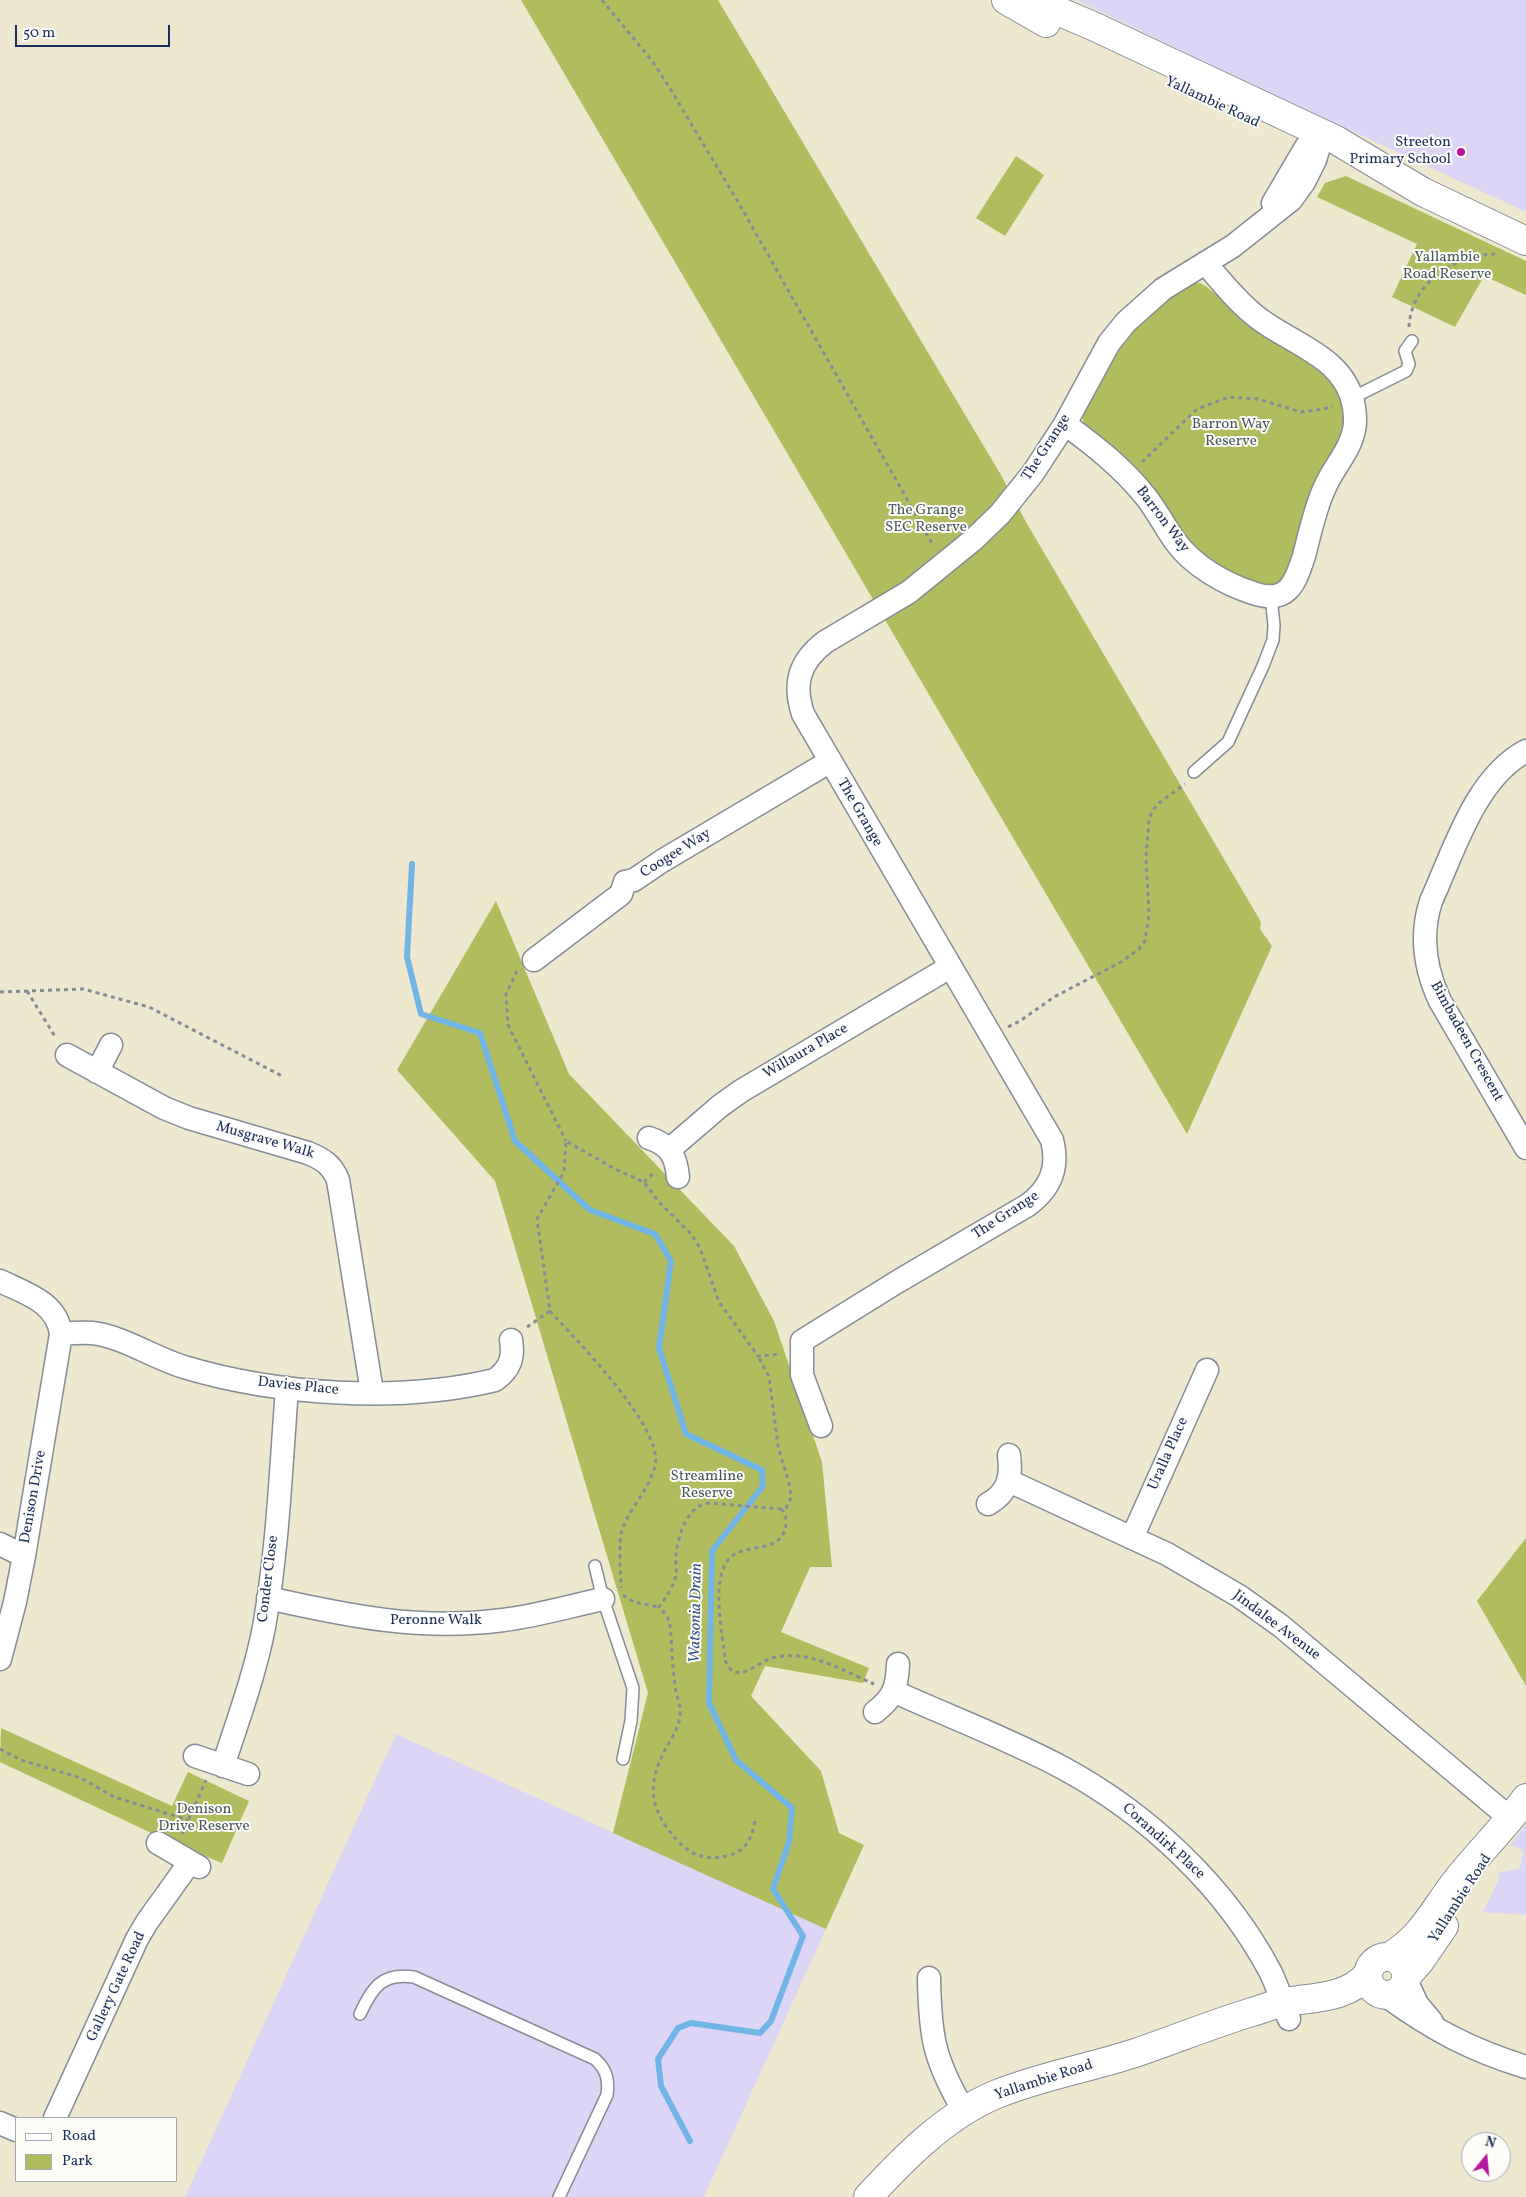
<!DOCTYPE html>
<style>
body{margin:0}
#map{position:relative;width:1526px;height:2197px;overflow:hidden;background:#eee9ce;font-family:Vollkorn,serif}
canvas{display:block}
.legend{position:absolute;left:15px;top:2117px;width:162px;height:65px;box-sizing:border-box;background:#fdfcf7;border:1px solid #a3aaba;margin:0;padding:6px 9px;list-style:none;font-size:15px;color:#1b2f5e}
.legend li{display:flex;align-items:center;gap:10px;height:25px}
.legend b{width:25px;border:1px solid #a3aaba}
.north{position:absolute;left:1461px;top:2132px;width:50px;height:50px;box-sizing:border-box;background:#fdfcf7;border:1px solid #a3aaba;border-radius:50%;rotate:17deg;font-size:14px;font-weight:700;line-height:20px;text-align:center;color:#1b2f5e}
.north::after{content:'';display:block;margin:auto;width:18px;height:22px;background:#b5179e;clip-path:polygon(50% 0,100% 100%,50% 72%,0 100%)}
.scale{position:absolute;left:15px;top:25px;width:155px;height:22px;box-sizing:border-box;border:2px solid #1b2f5e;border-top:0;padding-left:6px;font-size:15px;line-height:18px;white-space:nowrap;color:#1b2f5e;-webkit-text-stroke:4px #fdfcf7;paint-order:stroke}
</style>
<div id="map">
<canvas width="1526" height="2197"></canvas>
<ul class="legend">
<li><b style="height:6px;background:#fff"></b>Road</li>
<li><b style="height:14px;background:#b0bc5d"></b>Park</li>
</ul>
<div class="north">N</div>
<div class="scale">50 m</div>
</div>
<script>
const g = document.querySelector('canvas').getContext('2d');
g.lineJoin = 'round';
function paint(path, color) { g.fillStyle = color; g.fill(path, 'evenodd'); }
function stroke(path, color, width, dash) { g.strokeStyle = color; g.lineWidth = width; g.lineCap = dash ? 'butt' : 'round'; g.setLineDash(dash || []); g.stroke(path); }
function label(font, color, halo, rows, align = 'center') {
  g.font = font + ' Vollkorn,serif'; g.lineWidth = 4; g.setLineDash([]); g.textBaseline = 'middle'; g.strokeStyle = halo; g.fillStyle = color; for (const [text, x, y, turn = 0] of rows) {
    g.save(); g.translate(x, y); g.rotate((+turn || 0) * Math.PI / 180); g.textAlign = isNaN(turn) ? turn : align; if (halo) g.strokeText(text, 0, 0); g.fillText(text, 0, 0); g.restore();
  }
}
paint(new Path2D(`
 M1076,0H1526V212L1266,91Z
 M396,1734L826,1929L704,2197H185Z
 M1526,1824V1915L1483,1912L1499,1879L1498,1873L1520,1868L1523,1853L1521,1849L1514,1846L1509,1847Z`), '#dcd5f6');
paint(new Path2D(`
 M521,0H718L1001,475L1026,522L1261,922L1260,929L1272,946L1187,1134Z
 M1016,156L1044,175L1005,236L976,218Z
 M1346,176L1526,261V295L1484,276L1455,327L1392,297L1417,244L1317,197L1325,183Z
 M1192,283H1200L1207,287L1275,343L1326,371L1344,402L1346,426L1289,579L1267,590L1208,563L1085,427L1082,417L1116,349L1156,306Z
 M496,901L569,1074L734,1246L774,1321L822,1462L832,1567H810L781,1632L869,1668L863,1683L765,1666L751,1696L821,1771L839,1833L864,1845L826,1929L613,1833L648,1693L495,1181L397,1070Z
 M1526,1538V1686L1477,1601Z
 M1,1728L172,1806L188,1772L249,1801L222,1863L177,1845L0,1762Z`), '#b0bc5d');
stroke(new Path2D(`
 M412,864L407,957L421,1014L480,1033L515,1141L590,1210L655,1234L671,1261L659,1348L686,1434L762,1470L763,1486L712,1551L709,1703L736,1760L792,1808L789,1842L773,1889L803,1936L771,2021L760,2033L691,2023L678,2028L658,2059L661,2086L690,2141`), '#71b5e7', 6);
const lane = new Path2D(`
 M1352,398L1406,371L1409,364L1405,351L1412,341
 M1194,772L1228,742L1263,666L1273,640L1274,625L1271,597
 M595,1566L603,1599L633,1688L631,1721L623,1759
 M360,2014C372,1988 382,1972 414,1977L595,2059C607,2070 609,2080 607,2095L559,2197`);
const street = new Path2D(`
 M1273,203L1306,147L1315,140
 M1065,424C1095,446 1123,468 1146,497C1157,511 1165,527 1175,541C1193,566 1225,584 1253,593C1287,605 1295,584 1304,556C1310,533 1315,508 1325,487C1333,468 1350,451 1354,430C1356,422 1355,415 1354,407C1346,357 1293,345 1258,318C1238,303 1222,282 1205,263
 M1526,751C1475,778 1454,851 1431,901C1420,935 1425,969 1440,1001L1526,1148
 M534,960L621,894L625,882L634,880L662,861L829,762
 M67,1055L164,1108L189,1118L308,1153C323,1159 332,1165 338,1180L372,1392
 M97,1072L111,1045
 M649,1138C670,1145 676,1156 678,1177
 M670,1149L720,1106L741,1091L950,967
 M0,1281C25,1293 57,1302 61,1334L24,1556L15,1602L0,1659
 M61,1334C71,1333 82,1332 92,1333C122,1336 154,1358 184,1367C277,1395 400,1403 495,1380C510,1369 514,1358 511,1340
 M821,1426L802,1375V1341L897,1282L1028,1205C1051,1188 1059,1167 1052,1140L803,714C793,684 799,662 825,642L909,592L973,540L1000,514L1033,473L1065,424L1109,343L1126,322L1163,289L1233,246L1291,200L1304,182L1315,160L1323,134
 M1009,1481L1167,1554L1239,1596L1281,1626L1511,1819
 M988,1504C1008,1493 1012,1477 1009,1455
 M1132,1538L1207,1370
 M0,1544L24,1556
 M268,1598C348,1616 421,1631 503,1620C537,1616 570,1606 603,1599
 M893,1691C950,1717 1009,1739 1063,1768C1148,1814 1226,1887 1271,1973C1278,1988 1283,2004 1289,2019
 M875,1712C894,1697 897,1688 898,1664
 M195,1756L248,1774
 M223,1766C238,1720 255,1674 264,1627C278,1548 281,1467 287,1388
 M158,1843L199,1867
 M929,1978C930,2037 934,2060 964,2111
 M1406,1980L1417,2004L1432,2022
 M1385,1995C1431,2029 1471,2050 1526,2067
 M55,2118L137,1939L147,1922L190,1862
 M0,2123L16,2130`);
const secondary = new Path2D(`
 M1006,0L1046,23
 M1032,0L1093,26L1336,140L1423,192L1526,241
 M1389,1957C1423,1937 1433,1910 1457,1880C1479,1852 1505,1827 1526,1798
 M1368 1976a19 19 0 1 1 38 0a19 19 0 1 1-38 0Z
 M1406,1977L1420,1961L1444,1926
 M868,2197C905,2157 946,2115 997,2094C1042,2076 1089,2068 1135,2053C1174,2040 1212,2024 1252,2012C1263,2009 1274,2004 1285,2002C1314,1997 1347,1999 1368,1974`);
stroke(lane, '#848c96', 14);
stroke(street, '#848c96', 25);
stroke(secondary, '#848c96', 30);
stroke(new Path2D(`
 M602,0L653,62L671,90L738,202L933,545
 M1409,327C1411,283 1455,255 1495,254
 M1142,462L1197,409L1229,397L1258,399L1301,412L1324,409L1333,406
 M517,971L506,994L508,1025L566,1141
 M27,991L56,1038
 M0,992L83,989L149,1007L284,1077
 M1008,1027L1020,1021L1054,997L1121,962L1139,949L1145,941L1149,915L1146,858L1149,820L1152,811L1159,803L1185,784
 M644,1182L655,1172
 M550,1311C575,1339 665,1429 655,1466C649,1490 630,1507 622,1530C618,1542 621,1574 621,1588
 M527,1327L550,1311L537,1219L564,1172L566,1141L615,1169L644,1182L658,1201L691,1234L700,1248L719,1302L758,1356L781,1354
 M781,1509C785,1513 786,1517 786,1523C784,1556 744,1541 729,1559C710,1580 723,1634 725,1660C735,1685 753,1666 767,1660C772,1657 780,1656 786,1656C815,1653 848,1673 874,1684
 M623,1595L634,1602L659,1607
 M0,1749L21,1760L81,1778L114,1797L188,1820
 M755,1821C752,1837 747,1850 730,1855C710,1861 693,1857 679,1842C650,1812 646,1786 665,1750C671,1739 679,1728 680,1715C681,1705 676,1695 675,1685C672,1665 672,1645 670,1625L667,1616L659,1607C666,1597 674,1586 676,1575C677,1569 675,1562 676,1555C678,1535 687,1506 709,1503L781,1509L786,1508L791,1498L790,1487L778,1446L769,1377L758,1356
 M182,1834L206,1780`), '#848c96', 3, [4, 4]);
stroke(lane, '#fff', 11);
stroke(street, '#fff', 22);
stroke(secondary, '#fff', 28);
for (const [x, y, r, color] of [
 [1461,152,5,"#b5179e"]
]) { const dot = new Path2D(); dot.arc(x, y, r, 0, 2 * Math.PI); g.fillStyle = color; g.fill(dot); stroke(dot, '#fdfcf7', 2); }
label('15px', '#1b2f5e', '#fdfcf7', [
 ["Yallambie Road",1212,103,25],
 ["The Grange",1047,448,-57],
 ["Barron Way",1162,520,53],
 ["The Grange",859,813,60],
 ["Coogee Way",676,854,-32],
 ["Bimbadeen Crescent",1466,1042,61],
 ["Willaura Place",806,1052,-30],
 ["Musgrave Walk",265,1141,16],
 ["The Grange",1006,1216,-33],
 ["Davies Place",298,1387,6],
 ["Uralla Place",1169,1454,-66],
 ["Denison Drive",34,1497,-80],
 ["Conder Close",269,1579,-83],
 ["Peronne Walk",436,1621],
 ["Jindalee Avenue",1276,1626,37],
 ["Corandirk Place",1163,1842,42],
 ["Yallambie Road",1461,1899,-57],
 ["Gallery Gate Road",117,1987,-65],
 ["Yallambie Road",1044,2081,-18]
]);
label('15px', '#1b2f5e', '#fdfcf7', [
 ["Streeton",1451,143],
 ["Primary School",1451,160]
], 'right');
label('15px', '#48595e', '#fdfcf7', [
 ["Yallambie",1447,258],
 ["Road Reserve",1447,275],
 ["Barron Way",1231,425],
 ["Reserve",1231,442],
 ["The Grange",926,511],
 ["SEC Reserve",926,528],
 ["Streamline",707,1477],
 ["Reserve",707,1494],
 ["Denison",204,1810],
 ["Drive Reserve",204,1827]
]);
label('italic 16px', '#355787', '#fdfcf7', [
 ["Watsonia Drain",697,1613,-89]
]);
</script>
